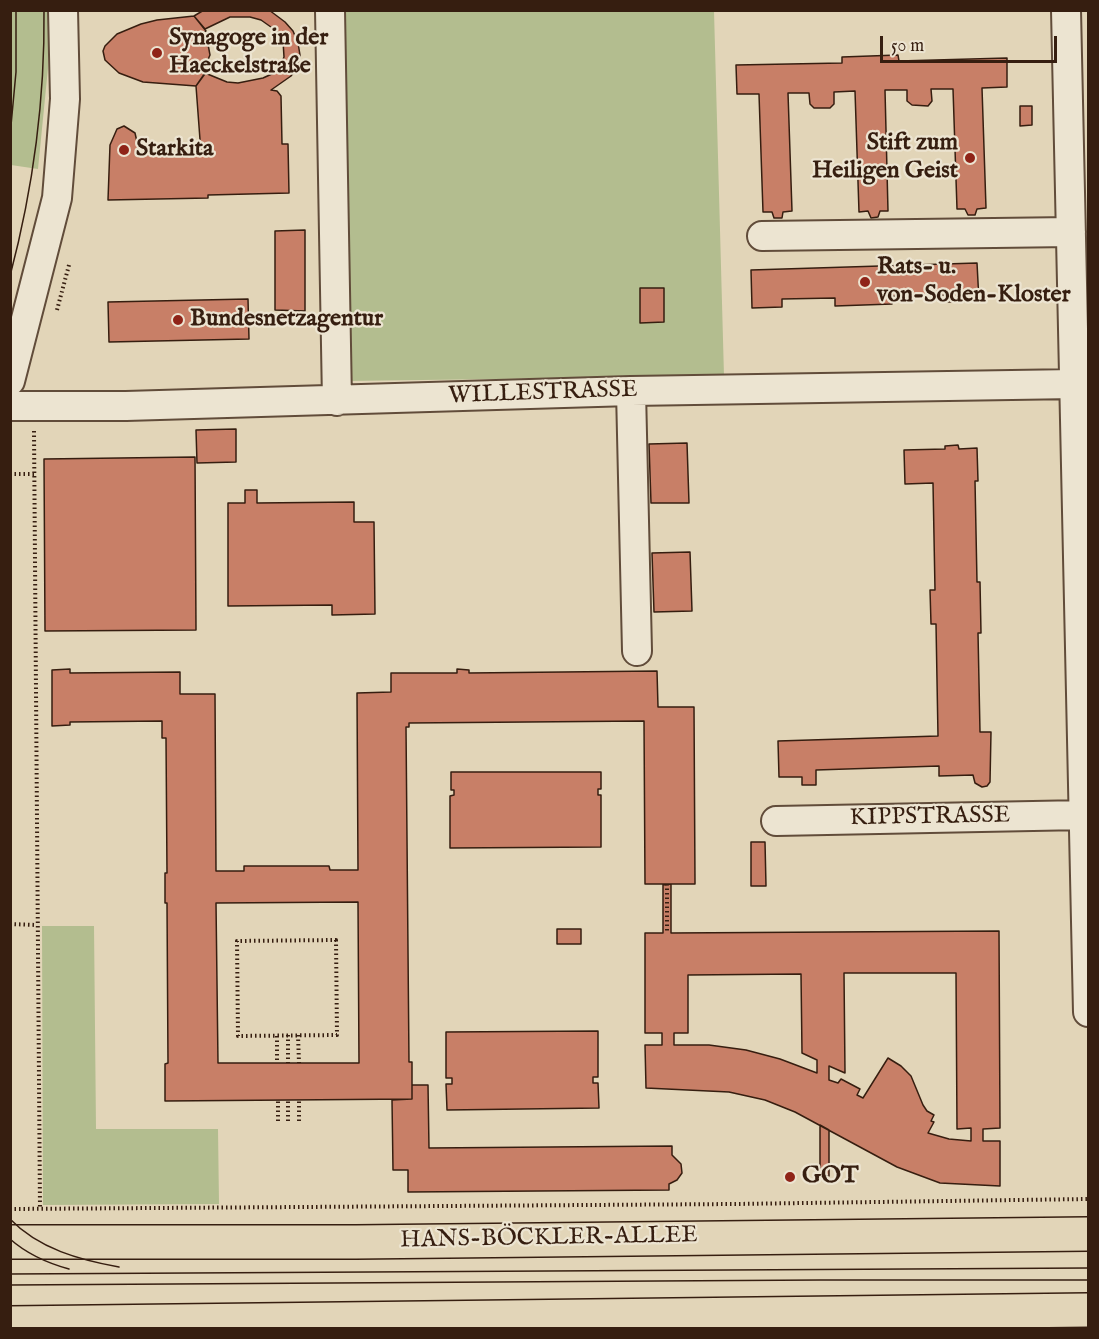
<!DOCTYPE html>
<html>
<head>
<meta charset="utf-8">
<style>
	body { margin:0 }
	#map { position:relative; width:1099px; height:1339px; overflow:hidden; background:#e2d5b8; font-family:"IM FELL English",serif }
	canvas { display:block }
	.frame { position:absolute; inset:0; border:12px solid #361e10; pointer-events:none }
	.scale { position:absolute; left:880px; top:36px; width:177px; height:27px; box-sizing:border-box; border:3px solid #361e10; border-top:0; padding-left:8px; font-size:18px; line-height:21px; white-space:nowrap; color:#361e10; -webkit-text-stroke:4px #ece4d1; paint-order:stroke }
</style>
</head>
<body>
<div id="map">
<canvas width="1099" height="1339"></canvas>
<div class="frame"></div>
<div class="scale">50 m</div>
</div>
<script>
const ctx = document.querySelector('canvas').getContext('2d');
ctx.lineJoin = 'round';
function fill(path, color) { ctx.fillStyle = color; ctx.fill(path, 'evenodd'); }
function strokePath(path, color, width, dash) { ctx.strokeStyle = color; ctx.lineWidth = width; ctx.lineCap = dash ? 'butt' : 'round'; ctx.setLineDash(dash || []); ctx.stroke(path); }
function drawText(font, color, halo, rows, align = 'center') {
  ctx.font = font + ' "IM FELL English",serif'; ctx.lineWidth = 4.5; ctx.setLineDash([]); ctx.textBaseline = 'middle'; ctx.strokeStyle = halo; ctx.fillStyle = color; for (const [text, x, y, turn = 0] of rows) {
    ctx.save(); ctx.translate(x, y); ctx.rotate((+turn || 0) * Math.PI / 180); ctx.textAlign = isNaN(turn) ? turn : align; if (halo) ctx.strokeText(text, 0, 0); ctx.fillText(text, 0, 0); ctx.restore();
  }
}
fill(new Path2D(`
	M11,10L48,11V68L38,169L11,165Z
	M346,11H714L724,376L347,381Z
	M42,926H94L96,1129H218L219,1204L43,1205Z`), '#b3bd8f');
const building = new Path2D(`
	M269,10L285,22L293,31L298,43L300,55L298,66L291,76L271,90L277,91L281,96L282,144H288L289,193L208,195V198L108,200L110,145L117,129L124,126L135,133L140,155L201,153L196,86L205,73L227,82L238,83L263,78L274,73L280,66L284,57L283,41L278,32L261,20L250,17H230L205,29L194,16L204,10Z
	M194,16L206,31L203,33L207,39L210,55L204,69L207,71L196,86L143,82L119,73L105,60L103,51L105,46L117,34L141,24L157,20Z
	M898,55L899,61L1007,58V87L982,88L986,208L977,209L975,215H968L965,209H957L953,89H931L932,101L928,106L912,105L907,101V90H885L888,211H880L878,217L871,218L868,211L859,212L855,91L834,92V104L830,108H814L810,104L809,93H788L792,211L783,212L782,218H774L772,212H763L759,94H737L736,65L842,63V57Z
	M1020,106H1032V125L1020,126Z
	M305,230V311L275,310V231Z
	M977,263L979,301L948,302V295L892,296V304L835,306V298L782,299V307L752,308L751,270Z
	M640,288H664V322L640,323Z
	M248,299L249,339L109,342L108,302Z
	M236,429V462L197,463L196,430Z
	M687,443L689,503H651L649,444Z
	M958,445L959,449L977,448L978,481H975L977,582H980L981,633H978L980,732H991L990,782L987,786L982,787L975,783L973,775L939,776V766L816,770V785H802V777H779L778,741L938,736L936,624H931L930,590H935L933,483L905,484L904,450L945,449V446Z
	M195,457L196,630L45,631L44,459Z
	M245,490H257V503L354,502V522H374L375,614L332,615V605L228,606V503H245Z
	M690,552L692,611L654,612L652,553Z
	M70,669V673L180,672V694H215L216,871H244V866H329L330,870H358L357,693L391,692V673H457V669L469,670V673L657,671L658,707H694L695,884H645L644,721L409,723V727H406L409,1062H412V1099L165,1101V1064L168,1063L167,903H165V873H167L166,738H162V721L70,722V725L52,726V670ZM358,902L359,1063H218L216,903Z
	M451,772H601V789H598V795H601V847L450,848V796L454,795V790H451Z
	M751,842H765L766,886H751Z
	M671,884V933L999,931L1000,1128L983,1129V1141H1000V1186L940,1183L897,1167L795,1112L765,1100L729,1092L646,1088L645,1045H662V1033H645V933H663V885ZM844,973H956L957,1129L971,1128V1141L949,1139L928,1133L934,1122L931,1121L934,1115L927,1111L923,1105L911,1076L901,1066L888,1058L863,1098L857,1095L860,1089L841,1079L838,1083L829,1080V1066L845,1073ZM801,974L802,1053L817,1060V1073L780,1059L746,1050L709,1045H674V1033H688V975Z
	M557,929H581V944H557Z
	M598,1031V1077H593V1083H598L599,1108L447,1110L446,1084H452V1078H446V1032Z
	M412,1085H428L429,1148L672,1146V1155L681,1164L682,1173L677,1180L669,1184V1190L408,1192V1170H393L392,1100L412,1099Z
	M820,1125L829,1130V1176L820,1175Z`);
fill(building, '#c87f67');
strokePath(building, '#361e10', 1.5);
const minor = new Path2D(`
	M330,10L337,401
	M1066,10L1088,1012
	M762,236L1071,232
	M10,381L57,198L65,99L63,10
	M631,391L637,651
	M10,406H126L631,391L1075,384
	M776,821L1084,815`);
const major = new Path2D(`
	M10,1242H356L1088,1234
	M10,1323L1088,1310`);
strokePath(minor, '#614c3a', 32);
strokePath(major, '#361e10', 36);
strokePath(new Path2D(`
	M57,310L69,265
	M34,431L40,1209
	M10,474H34
	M667,884V933
	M10,924L37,925
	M336,940L337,1035L238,1036L237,941Z
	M288,1035V1063
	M298,1035L299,1063
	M277,1036V1063
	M278,1121V1100
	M288,1121V1100
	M299,1121V1100
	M10,1209L735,1204L1088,1199`), '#361e10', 4, [1.5, 3]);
strokePath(minor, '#ece4d1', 28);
strokePath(major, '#e2d5b8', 33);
strokePath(new Path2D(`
	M10,136L16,72V10
	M10,276C33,189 45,100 44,10
	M10,1219C39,1249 80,1260 119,1267
	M10,1239C27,1254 47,1263 69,1269
	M10,1274L1088,1268
	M10,1285L820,1280H1088`), '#361e10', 1.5);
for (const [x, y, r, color] of [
	[157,53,6,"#8f2418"],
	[124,150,6,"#8f2418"],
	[970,158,6,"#8f2418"],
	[865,282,6,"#8f2418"],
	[178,320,6,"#8f2418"],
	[790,1177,6,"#8f2418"]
]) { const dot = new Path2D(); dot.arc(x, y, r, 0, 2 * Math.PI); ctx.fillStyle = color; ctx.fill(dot); strokePath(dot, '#ece4d1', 2); }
drawText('bold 24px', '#361e10', '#ece4d1', [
	["Synagoge in der",169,39],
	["Haeckelstraße",169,67],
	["Stift zum",958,144,"right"],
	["Heiligen Geist",958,172,"right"],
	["Starkita",136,150],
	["Rats- u.",877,268],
	["von-Soden-Kloster",877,296],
	["Bundesnetzagentur",190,320],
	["GOT",802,1177]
], 'left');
drawText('24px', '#361e10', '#ece4d1', [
	["WILLESTRASSE",543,394,-2],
	["KIPPSTRASSE",930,818,-1],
	["HANS-BÖCKLER-ALLEE",549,1239,-1]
]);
</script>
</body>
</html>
